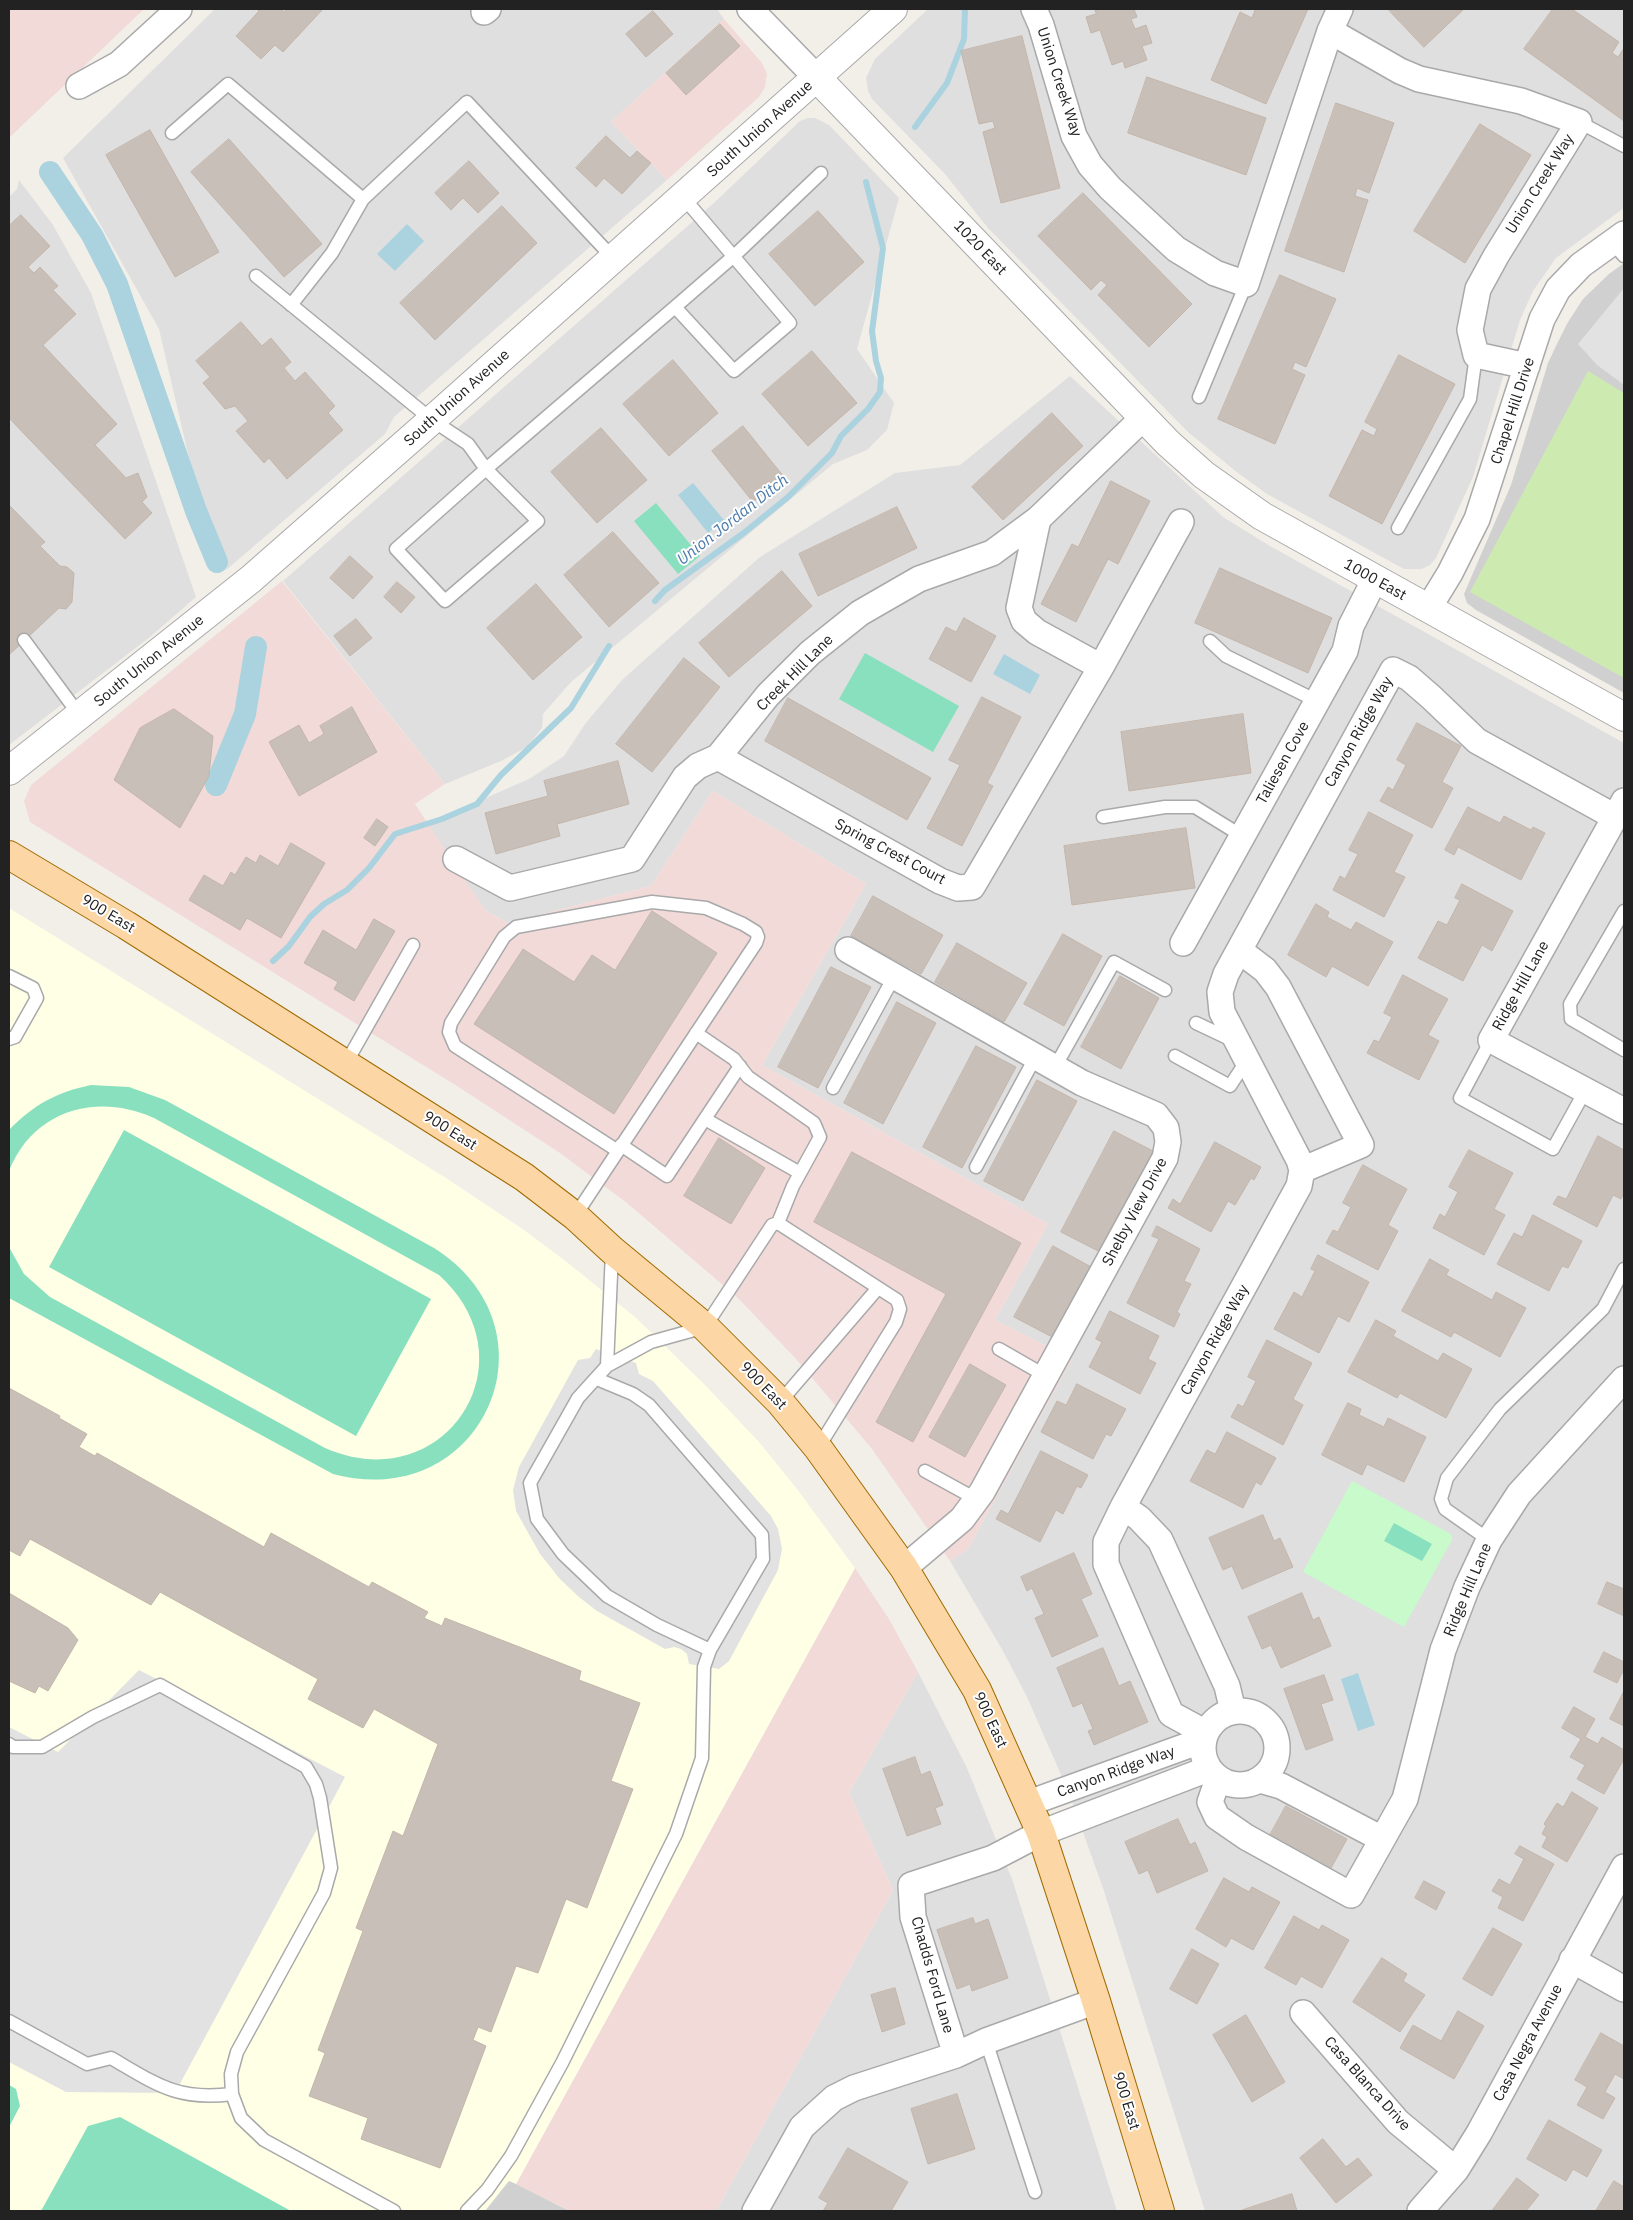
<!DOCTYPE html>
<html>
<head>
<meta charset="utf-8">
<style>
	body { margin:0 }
	#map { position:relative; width:1633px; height:2220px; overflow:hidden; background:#f2efe9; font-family:"IBM Plex Sans",sans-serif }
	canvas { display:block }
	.frame { position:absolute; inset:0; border:10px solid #222; pointer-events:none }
</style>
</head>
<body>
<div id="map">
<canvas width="1633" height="2220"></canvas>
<div class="frame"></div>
</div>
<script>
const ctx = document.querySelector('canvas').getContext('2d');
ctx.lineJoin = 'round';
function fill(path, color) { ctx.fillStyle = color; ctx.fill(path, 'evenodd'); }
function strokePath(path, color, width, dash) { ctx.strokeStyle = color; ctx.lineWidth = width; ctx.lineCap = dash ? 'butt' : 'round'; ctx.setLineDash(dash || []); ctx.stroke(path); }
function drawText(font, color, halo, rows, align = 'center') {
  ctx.font = font + ' "IBM Plex Sans",sans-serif'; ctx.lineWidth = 4; ctx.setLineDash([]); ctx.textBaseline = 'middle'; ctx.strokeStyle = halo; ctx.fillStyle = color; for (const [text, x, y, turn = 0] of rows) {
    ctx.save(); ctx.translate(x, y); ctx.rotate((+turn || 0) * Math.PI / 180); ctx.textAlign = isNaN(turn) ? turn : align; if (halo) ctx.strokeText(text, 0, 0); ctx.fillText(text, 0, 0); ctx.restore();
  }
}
fill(new Path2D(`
	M215,9H717L724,19L611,122L667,180L394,417L385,434L226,570L216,553L189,458L159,329L63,158Z
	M928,9H1624V208L1556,258L1533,291L1520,320L1473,477L1436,558L1430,565L1422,569H1404L1267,494L1238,473L1188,432L988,228L945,174L872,99L868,91L866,78L875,59Z
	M808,118H815L829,125L899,198L857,349L894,403L887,430L867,450L833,464L571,682L543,714L542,728L527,747L501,761L445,784L283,581L715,202L800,121Z
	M19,180L53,225L91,293L196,597L150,637L9,745V197L17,189Z
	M1070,376L1223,517L1270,546L1624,743V2211H1205L1104,1891L1069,1793L1027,1697L1003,1651L950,1561L968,1549L1072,1359L995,1320L1048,1224L762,1065L866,884L713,791L651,886L508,923L485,910L426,824L529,779L564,756L585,724L622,680L760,557L895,473L960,465Z
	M918,1672L967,1768L1012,1879L1117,2211H716L893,1890L849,1793Z`), '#e0dfdf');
fill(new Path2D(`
	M9,9H144L9,138Z
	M724,19L762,63L767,74L765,87L759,97L667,180L611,122Z
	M282,581L445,784L415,804L485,910L508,923L651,886L713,791L866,884L762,1065L1048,1224L995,1320L1072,1359L968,1549L950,1561L872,1449L797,1360L738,1298L627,1203L560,1153L457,1086L30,822L24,801L31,785Z
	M855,1568L889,1619L918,1672L849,1793L893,1890L716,2211H569L516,2184Z`), '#f2dad9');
fill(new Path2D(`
	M9,908L446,1178L524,1230L568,1263L635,1317L705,1385L759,1442L797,1489L855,1568L516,2184L509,2181L485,2211H9Z`), '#ffffe5');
fill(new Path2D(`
	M1624,263V693L1476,610L1467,603L1464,594L1511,485L1548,363L1555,348L1568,322L1583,299L1609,274Z
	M509,2181L516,2184L569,2211H485Z`), '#d0d0d0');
fill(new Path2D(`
	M1588,371L1624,393V678L1470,592Z`), '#cdebb0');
fill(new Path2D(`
	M1352,1481L1451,1534L1452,1540L1404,1627L1303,1572Z`), '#c8facc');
fill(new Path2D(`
	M656,503L700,556L678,574L634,521Z
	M865,653L959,706L933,752L839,699Z
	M91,1085L129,1087L165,1100L434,1248C564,1330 483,1514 333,1474L9,1298V1247L24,1274L50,1297L325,1448C444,1500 535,1362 439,1275L154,1118C97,1092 33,1110 9,1171V1130C33,1105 57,1092 91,1085Z
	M124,1130L431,1299L356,1436L49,1267Z
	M1394,1523L1432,1544L1422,1561L1384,1541Z
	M9,2085L16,2089L20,2106L9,2127Z
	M120,2117L291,2211H41L88,2126Z`), '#88e0be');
fill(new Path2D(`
	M1624,288V385L1597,365L1578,344Z
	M596,1349L636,1363L639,1374L653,1381L771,1516L778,1529L782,1549L778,1570L729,1661L719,1669L689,1664L687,1654L681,1649L674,1647L665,1649L597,1611L579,1597L560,1579L540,1554L516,1511L513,1490L519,1467L578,1360L590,1358Z
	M139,1670L345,1777L175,2093L66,2092L9,2062V1727L58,1752Z`), '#e2e2e2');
fill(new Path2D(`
	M407,224L424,241L395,271L377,254Z
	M693,483L724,520L708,533L678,495Z
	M1004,654L1040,675L1030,694L993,674Z
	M1358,1673L1375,1725L1358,1731L1341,1679Z`), '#aad3df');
strokePath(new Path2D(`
	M915,127L947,83L964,39L965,9
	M655,601L665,590L745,532L788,497L832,453L841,436L868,409L880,392L881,378L876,361L872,331L883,248L866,182
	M273,961L289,946L310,917L324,904L347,890L369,868L395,834L442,819L477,804L501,775L571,708L609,646`), '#aad3df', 6);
strokePath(new Path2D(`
	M50,172L92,235L117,284L196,511L217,562
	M216,785L245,714L256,647`), '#aad3df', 22);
const building = new Path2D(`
	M257,9H281L284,12L287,9H323L283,52L275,45L261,59L236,36L259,11Z
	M1095,9H1134L1137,17L1131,19L1135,29L1146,25L1152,43L1142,46L1147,60L1125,68L1123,61L1112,65L1100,30L1091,33L1086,17L1096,14Z
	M1251,9H1308L1266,104L1211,80L1240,12L1252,18L1255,10Z
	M1388,9H1464L1424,47Z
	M1553,9H1572L1619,42L1612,53L1618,57L1624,48V121L1524,49Z
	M653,11L673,34L646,57L626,34Z
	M720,24L740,46L686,95L666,73Z
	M1022,36L1060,188L1001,203L983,132L995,128L993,121L979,124L961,51Z
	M1147,77L1266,118L1246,175L1128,133Z
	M1336,103L1394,123L1369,193L1357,188L1355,196L1368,200L1344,272L1285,251Z
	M1480,124L1531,155L1465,263L1414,231Z
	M150,130L219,252L175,277L106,155Z
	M606,136L630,158L637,151L651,163L622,194L604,178L596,187L576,168Z
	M229,139L322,244L284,277L191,172Z
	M469,161L499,193L478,213L463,198L451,210L435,193Z
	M1083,193L1192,304L1149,347L1098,295L1107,285L1101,280L1091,290L1038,236Z
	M502,206L537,243L435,340L400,303Z
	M818,211L864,262L815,306L769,254Z
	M21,215L50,246L28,267L34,273L40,267L58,286L53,290L76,314L43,345L117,424L95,445L126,478L138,473L147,497L142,502L152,513L125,539L9,418V226Z
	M1280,275L1336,299L1306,367L1295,362L1292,369L1305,375L1275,444L1218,419Z
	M241,322L262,346L271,338L291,362L284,368L295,381L305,372L335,406L328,413L343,430L287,479L269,458L264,463L236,431L248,421L235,406L225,409L203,383L210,377L196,361Z
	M812,351L857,403L808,446L762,394Z
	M1399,355L1455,384L1382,524L1329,496L1362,430L1374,436L1377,429L1365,422Z
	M673,360L718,413L669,456L623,404Z
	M1052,413L1083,446L1003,520L972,487Z
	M743,426L784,477L753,502L712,451Z
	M601,428L647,480L597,523L551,472Z
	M1111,481L1150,501L1118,564L1108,559L1076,622L1041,604L1072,544L1078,547Z
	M9,505L45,542L40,546L60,566L67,567L74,573L72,602L66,609L59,608L9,655Z
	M897,507L917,548L818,596L799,554Z
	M613,532L659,583L609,627L564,575Z
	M350,556L373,577L353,599L330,578Z
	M1220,568L1332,618L1308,673L1195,623Z
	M782,571L812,606L729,677L699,643Z
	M397,582L415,597L401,613L384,597Z
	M536,584L582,637L533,680L487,628Z
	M964,618L996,636L971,682L929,659L946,627L956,632Z
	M356,619L372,638L350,656L334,636Z
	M684,658L720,687L652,772L616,744Z
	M982,697L1021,717L987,783L993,786L962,846L927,828L960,765L949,760Z
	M788,698L931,778L907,820L765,741Z
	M352,707L377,752L299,796L269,742L299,725L309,743L324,734L320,726Z
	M174,709L213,736L209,776L180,828L114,780L140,728Z
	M1243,714L1251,773L1129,791L1121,732Z
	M1417,723L1461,746L1442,782L1453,788L1432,828L1380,801L1388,787L1393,790L1406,765L1397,760Z
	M618,761L629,804L557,824L560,836L496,854L485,813L548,796L544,781Z
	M1468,807L1500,823L1504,816L1531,830L1533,827L1545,833L1521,880L1458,847L1454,855L1445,850Z
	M1369,812L1413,835L1394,872L1405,877L1384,917L1333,890L1340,876L1345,879L1358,854L1349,850Z
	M377,819L388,827L375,846L364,838Z
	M1186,828L1195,888L1072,905L1064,846Z
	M291,843L325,863L281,938L247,918L240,930L189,900L204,875L223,886L231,872L235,875L246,857L256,863L260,855L278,866Z
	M1462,884L1513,911L1492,951L1482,945L1463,981L1418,958L1438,921L1447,925L1460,900L1455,898Z
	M873,896L943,935L921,974L851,936Z
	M1316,904L1329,912L1327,917L1351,930L1356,922L1393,942L1368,986L1332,966L1326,977L1288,955Z
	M652,911L717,953L614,1114L474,1024L523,949L574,982L592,955L615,970Z
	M374,919L395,931L354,1001L334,989L338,982L304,963L323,930L356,950Z
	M1063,934L1102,956L1064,1026L1024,1004Z
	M957,943L1027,983L1004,1022L935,982Z
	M831,967L871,987L818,1088L778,1067Z
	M1403,975L1448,999L1428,1035L1439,1041L1419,1080L1367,1053L1374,1040L1379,1042L1392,1017L1384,1013Z
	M1120,976L1159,998L1121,1069L1081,1047Z
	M897,1002L936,1023L883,1124L844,1103Z
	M976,1046L1016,1067L962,1168L923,1147Z
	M1037,1080L1077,1101L1023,1201L984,1181Z
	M1114,1131L1153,1151L1100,1252L1061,1232Z
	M1598,1136L1624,1150V1192L1621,1199L1613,1195L1597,1227L1553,1204L1558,1196L1566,1199Z
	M719,1138L765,1168L731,1224L684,1196Z
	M1215,1142L1261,1167L1254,1180L1251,1178L1235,1205L1228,1201L1211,1232L1168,1208L1173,1199L1180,1204Z
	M1469,1150L1513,1173L1494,1209L1505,1215L1484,1255L1433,1228L1440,1214L1445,1217L1458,1192L1449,1187Z
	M852,1152L1021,1243L913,1442L876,1422L946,1294L814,1222Z
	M1363,1165L1407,1189L1388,1225L1398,1231L1378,1270L1326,1243L1333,1230L1338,1232L1351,1207L1343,1203Z
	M1533,1215L1582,1241L1568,1268L1562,1266L1549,1291L1497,1264L1514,1233L1522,1237Z
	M1157,1226L1200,1249L1184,1281L1191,1284L1177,1312L1180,1314L1174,1327L1127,1303L1159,1239L1152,1236Z
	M1053,1246L1093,1268L1054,1338L1014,1317Z
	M1318,1255L1369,1282L1349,1322L1338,1316L1319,1353L1274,1329L1294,1292L1302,1297L1315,1271L1311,1269Z
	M1430,1259L1449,1270L1446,1275L1492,1300L1496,1292L1526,1308L1500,1357L1454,1332L1451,1337L1402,1311Z
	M1110,1311L1159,1336L1148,1359L1156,1363L1140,1394L1089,1367L1102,1342L1096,1339Z
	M1376,1320L1396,1331L1393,1336L1438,1361L1443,1353L1472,1369L1446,1418L1400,1393L1397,1398L1348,1372Z
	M1267,1340L1312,1363L1293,1399L1303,1405L1283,1445L1231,1417L1238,1404L1243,1407L1256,1381L1248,1377Z
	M970,1364L1006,1385L965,1457L929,1437Z
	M1077,1384L1126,1409L1111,1436L1106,1434L1093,1459L1041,1432L1057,1401L1066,1405Z
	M9,1388L60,1416L59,1418L87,1434L79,1447L95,1456L97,1453L264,1547L271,1533L369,1587L372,1582L428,1612L424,1618L442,1626L445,1618L581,1671L579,1680L640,1703L611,1781L633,1789L587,1908L566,1899L538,1973L516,1966L491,2032L478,2027L473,2040L486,2046L440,2168L361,2139L368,2118L309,2096L325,2053L318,2050L363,1931L356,1928L393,1831L403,1836L438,1744L374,1709L363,1728L308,1699L318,1679L160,1592L151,1605L30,1539L20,1556L9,1550Z
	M1348,1403L1361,1409L1359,1415L1384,1427L1388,1418L1426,1437L1404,1482L1367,1464L1362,1475L1322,1455Z
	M1227,1432L1276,1458L1261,1485L1256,1482L1243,1508L1190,1481L1207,1450L1215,1454Z
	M1041,1451L1088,1475L1081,1488L1077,1486L1063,1514L1056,1510L1040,1542L996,1519L1001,1510L1008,1514Z
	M1263,1515L1274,1541L1280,1538L1293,1567L1242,1589L1232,1566L1223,1570L1209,1538Z
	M1074,1553L1092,1594L1081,1599L1098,1636L1052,1657L1035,1618L1044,1614L1032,1588L1027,1591L1021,1577Z
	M1607,1582L1624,1589V1616L1598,1604Z
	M9,1593L68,1628L78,1640L48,1691L39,1686L35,1693L9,1681Z
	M1302,1593L1313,1620L1319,1617L1331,1646L1281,1668L1271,1645L1262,1649L1248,1617Z
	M1103,1648L1119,1686L1130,1681L1148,1722L1094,1745L1088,1731L1093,1729L1082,1703L1073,1707L1057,1668Z
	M1604,1652L1624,1662V1669L1617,1683L1594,1672Z
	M1324,1675L1333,1700L1321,1704L1333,1740L1306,1750L1284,1689Z
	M1624,1691V1726L1610,1719Z
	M1574,1707L1595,1719L1585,1737L1598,1744L1602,1737L1624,1750V1759L1604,1794L1577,1779L1585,1765L1570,1757L1581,1739L1562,1728Z
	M915,1757L921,1775L930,1771L943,1805L935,1808L941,1824L907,1836L883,1769Z
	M1572,1792L1598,1808L1567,1862L1542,1847L1547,1837L1542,1834L1546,1826L1544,1824L1557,1803L1563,1807Z
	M1286,1806L1347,1839L1330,1870L1269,1837Z
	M1178,1819L1190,1845L1195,1842L1208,1871L1157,1893L1148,1870L1139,1874L1125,1842Z
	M1520,1846L1554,1864L1523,1921L1498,1908L1503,1897L1492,1891L1499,1879L1510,1885L1524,1859L1515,1854Z
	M1224,1878L1249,1892L1252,1887L1280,1902L1253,1950L1231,1938L1226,1947L1196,1929Z
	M1424,1881L1445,1892L1436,1910L1415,1898Z
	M1294,1916L1319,1930L1322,1925L1349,1940L1322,1988L1301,1976L1296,1985L1265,1968Z
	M973,1918L975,1924L988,1919L1008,1978L972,1991L970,1984L957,1989L937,1930Z
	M1493,1928L1522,1944L1492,1996L1463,1979Z
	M1192,1949L1219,1964L1197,2004L1170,1989Z
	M1382,1958L1407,1974L1403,1981L1425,1995L1400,2032L1353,2002Z
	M895,1988L905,2024L882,2032L871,1995Z
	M1458,2011L1484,2026L1454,2079L1400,2048L1413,2025L1441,2041Z
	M1246,2015L1285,2082L1252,2102L1213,2035Z
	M1601,2033L1624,2046V2079L1615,2074L1605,2092L1615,2098L1603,2119L1577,2105L1587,2087L1575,2080Z
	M957,2094L975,2149L928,2164L911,2109Z
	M1549,2120L1602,2150L1587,2177L1573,2169L1566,2181L1527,2159Z
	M1323,2139L1346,2167L1358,2158L1372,2175L1336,2203L1300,2158Z
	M848,2148L908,2182L891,2211H823L828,2203L819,2198Z
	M1517,2178L1539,2195L1526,2211H1492Z
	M1614,2181L1624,2187V2211H1596Z
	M1292,2194L1297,2211H1244L1243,2210Z`);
fill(building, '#c7bfb8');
strokePath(building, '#c4b6ab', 1);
const service = new Path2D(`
	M1579,122L1624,146
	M172,133L228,84L363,199
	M1612,242L1624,256
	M256,276L432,420L468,444L486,469L675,307L734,371L790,323L683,197
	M291,305L332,253L363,199L467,102L614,259
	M675,307L735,255L821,173
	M1199,397L1246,284
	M486,469L538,521L445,601L396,549Z
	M1398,528L1470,399L1476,355
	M24,640L80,716
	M1210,641L1226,656L1317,701
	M1103,817L1165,807H1195L1242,836
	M1624,911L1570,1004L1571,1019L1624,1050
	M9,976L33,988L37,998L15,1037L9,1039
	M1196,1023L1234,1041
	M696,1033L734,1059L748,1077L814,1123L820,1137L793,1186L778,1223
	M1491,1040L1460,1098L1553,1149L1585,1091
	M1175,1056L1230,1086L1247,1060
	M345,1065L413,945
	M1055,1067L1114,962L1165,990
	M833,1088L895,975
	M705,1119L800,1173
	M621,1145L667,1176L740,1066
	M976,1167L1036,1056
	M575,1216L618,1151L455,1046L449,1032L451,1023L504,937L516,927L652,902L706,908L743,924L756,932L758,937L756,943L618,1151
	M612,1252L607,1366L651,1342L705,1327L772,1225L778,1223L897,1300L900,1309L896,1322L818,1448
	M999,1349L1046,1376
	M597,1379L633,1394L649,1405L762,1535L763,1559L710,1650L657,1625L607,1596L563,1554L537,1519L530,1483L578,1398L607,1366
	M780,1402L878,1288
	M925,1471L976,1499
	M1489,1540L1445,1509L1441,1499L1447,1478L1500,1409L1603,1309L1624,1269
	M9,1744L13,1747H42L93,1717L160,1685L306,1767L316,1784L320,1798L331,1868L324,1893L237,2052L231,2074L232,2094L241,2118L264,2140L394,2211
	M9,2021L87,2064L111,2058C156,2084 177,2101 232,2094
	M986,2041L1035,2192
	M467,2211L487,2190L511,2156L562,2063L676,1834L702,1758L704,1667L710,1650`);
const minor = new Path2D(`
	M750,9L817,78
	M1034,9L1041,25L1074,136L1090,165L1110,188L1176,249L1215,273L1246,284L1330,31L1340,9
	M484,12L488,9
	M1330,31L1400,71L1419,79L1521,101L1579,122L1496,256L1478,289L1470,330L1476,355L1527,366
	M79,86L119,64L179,9
	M1038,519L1019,608L1024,621L1037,632L1101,667
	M1428,609L1450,573L1477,519L1542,319L1558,289L1581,265L1624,234
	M718,757L940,881L958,888L972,887L1101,667L1181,522
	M1624,801L1491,1040L1624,1111
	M456,859L510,888L632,859L685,777L698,766L718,757L768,695L810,653L860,613L919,579L992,553L1038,519L1143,418
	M1183,943L1345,651L1351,626L1375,579
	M848,950L1082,1083L1156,1115L1166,1128L1168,1142L1165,1158L982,1492L962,1519L904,1568
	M1240,951L1265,970L1278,987L1361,1145L1302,1170
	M1123,1507L1106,1542V1564L1171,1714L1206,1733
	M1203 1748a37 37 0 1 1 74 0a37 37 0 1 1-74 0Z
	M1233,1711L1227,1686L1160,1540L1139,1518L1123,1507L1299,1186L1302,1170L1299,1160L1222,1012L1220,992L1226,974L1393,670L1409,678L1431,697L1477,741L1615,817
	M1218,1779L1210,1802L1217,1817L1246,1837L1351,1895L1405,1799L1443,1650L1467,1587L1489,1540L1519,1494L1624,1379
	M1260,1780L1281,1786L1382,1839
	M1029,1803L1203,1740
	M1572,1960L1624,1989
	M1303,2013L1398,2122L1456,2170
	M956,2055L913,1917L911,1885L993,1858L1041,1833L1208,1769
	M755,2211L802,2127L834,2098L854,2088L956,2055L986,2041L1096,2001
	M1420,2211L1456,2170L1479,2133L1624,1867`);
const tertiary = new Path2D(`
	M817,78L1168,443L1204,475L1262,516L1624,717
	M9,771L251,579L432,420L893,9`);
const primary = new Path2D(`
	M9,855L126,925L524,1177L575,1216L612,1250L705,1327L780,1402L818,1448L904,1568L977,1690L1041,1833L1096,2001L1160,2211`);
strokePath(service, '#a9a9a9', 15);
strokePath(minor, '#a9a9a9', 28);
strokePath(tertiary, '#a9a9a9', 30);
strokePath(primary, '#a06b00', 30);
strokePath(service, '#fff', 12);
strokePath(minor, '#fff', 25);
strokePath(tertiary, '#fff', 28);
strokePath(primary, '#fcd6a4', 28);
drawText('15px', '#222', '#fff', [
	["Union Creek Way",1059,82,72],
	["South Union Avenue",760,129,-42],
	["Union Creek Way",1540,184,-58],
	["1020 East",980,248,46],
	["South Union Avenue",457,398,-42],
	["Chapel Hill Drive",1513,411,-72],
	["1000 East",1375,580,29],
	["South Union Avenue",149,661,-39],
	["Creek Hill Lane",795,673,-45],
	["Canyon Ridge Way",1359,732,-61],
	["Taliesen Cove",1283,763,-61],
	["Spring Crest Court",890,852,28],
	["900 East",108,914,31],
	["Ridge Hill Lane",1521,986,-61],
	["900 East",450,1131,32],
	["Shelby View Drive",1135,1212,-62],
	["Canyon Ridge Way",1215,1340,-61],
	["900 East",763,1386,46],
	["Ridge Hill Lane",1468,1590,-67],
	["900 East",990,1720,65],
	["Canyon Ridge Way",1116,1772,-20],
	["Chadds Ford Lane",932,1975,74],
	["Casa Negra Avenue",1528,2043,-62],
	["Casa Blanca Drive",1367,2084,48],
	["900 East",1126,2101,73]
]);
drawText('italic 16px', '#4a7aab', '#fff', [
	["Union Jordan Ditch",733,520,-38]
]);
</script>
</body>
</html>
